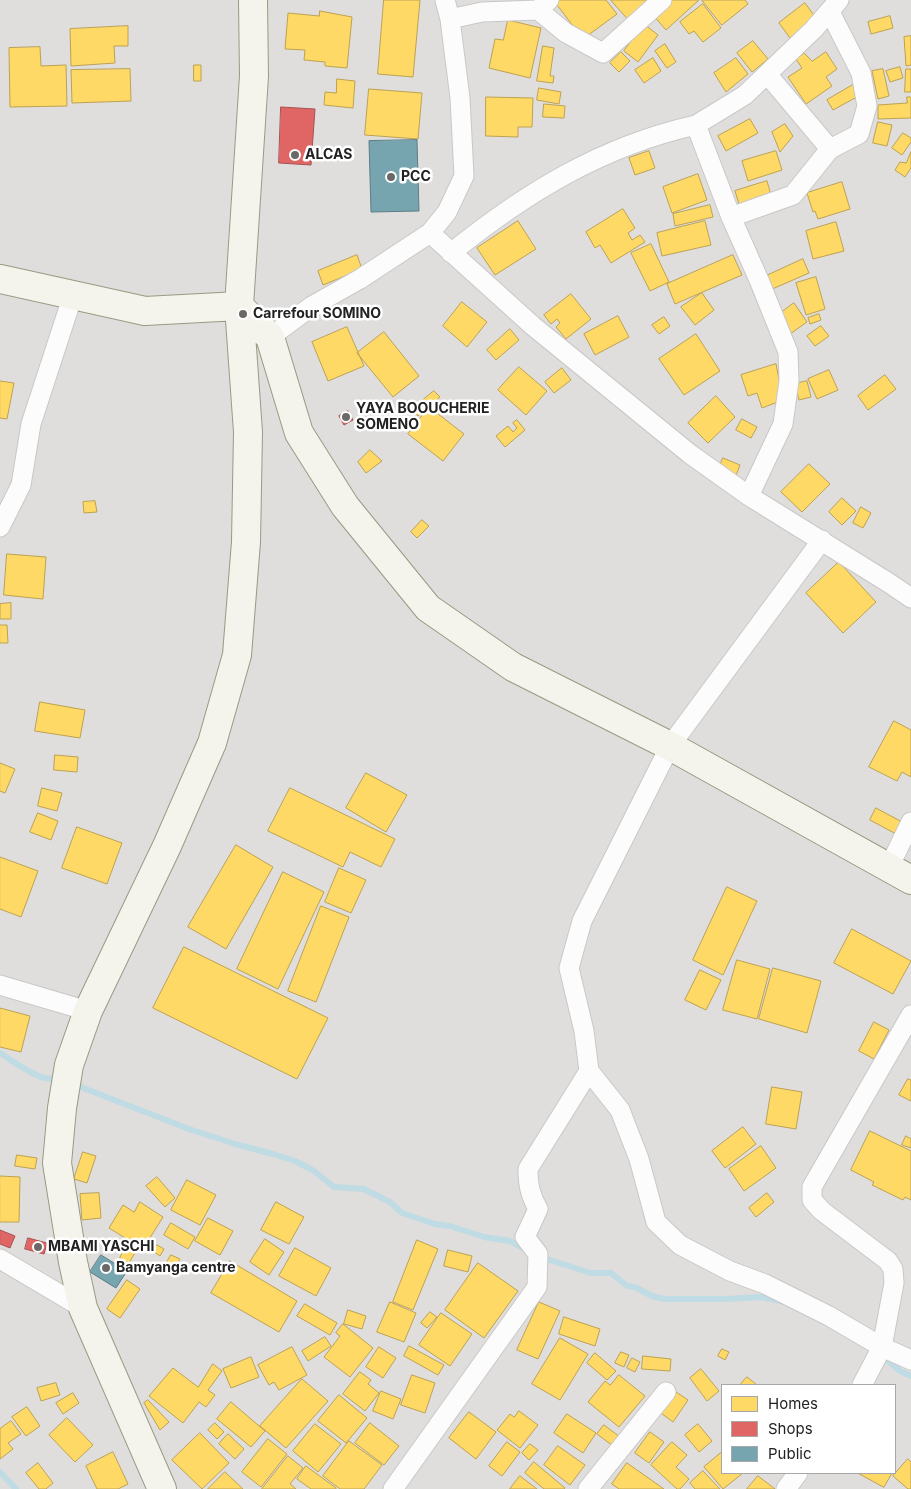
<!DOCTYPE html>
<html>
<head>
<meta charset="utf-8">
<style>
	body { margin:0 }
	#map { position:relative; width:911px; height:1489px; overflow:hidden; background:#f0eeeb; font-family:Inter,sans-serif }
	canvas { display:block }
	.legend { position:absolute; left:721px; top:1384px; width:175px; height:90px; box-sizing:border-box; background:#fff; border:1px solid #a7a7a7; margin:0; padding:6px 9px; list-style:none; font-size:15px; color:#222 }
	.legend li { display:flex; align-items:center; gap:10px; height:25px }
	.legend b { width:25px; border:1px solid #a7a7a7 }
</style>
</head>
<body>
<div id="map">
<canvas width="911" height="1489"></canvas>
<ul class="legend">
<li><b style="height:14px;background:#ffd966"></b>Homes</li>
<li><b style="height:14px;background:#e06666"></b>Shops</li>
<li><b style="height:14px;background:#76a5af"></b>Public</li>
</ul>
</div>
<script>
const ctx = document.querySelector('canvas').getContext('2d');
ctx.lineJoin = 'round';
function fill(path, color) { ctx.fillStyle = color; ctx.fill(path, 'evenodd'); }
function strokePath(path, color, width, dash) { ctx.strokeStyle = color; ctx.lineWidth = width; ctx.lineCap = dash ? 'butt' : 'round'; ctx.setLineDash(dash || []); ctx.stroke(path); }
function drawText(font, color, halo, rows, align = 'center') {
  ctx.font = font + ' Inter,sans-serif'; ctx.lineWidth = 5; ctx.setLineDash([]); ctx.textBaseline = 'middle'; ctx.strokeStyle = halo; ctx.fillStyle = color; for (const [text, x, y, turn = 0] of rows) {
    ctx.save(); ctx.translate(x, y); ctx.rotate((+turn || 0) * Math.PI / 180); ctx.textAlign = isNaN(turn) ? turn : align; if (halo) ctx.strokeText(text, 0, 0); ctx.fillText(text, 0, 0); ctx.restore();
  }
}
fill(new Path2D(`
	M0,0H911V1489H0ZM722,1385H895V1473H722Z`), '#dfdedc');
const homes = new Path2D(`
	M384,0H420L413,77L378,74Z
	M556,0H606L617,14L583,39L554,1Z
	M611,0H650L628,19Z
	M670,0H699L666,30L653,15Z
	M702,0H745L748,4L722,25Z
	M805,3L816,18L790,38L779,23Z
	M703,4L721,28L703,42L694,31L689,34L680,22Z
	M320,11L352,17L347,68L325,66V62L304,60L305,50L285,49L288,13L319,16Z
	M890,16L893,28L871,34L868,22Z
	M508,20L541,28L530,78L489,68L495,39L503,40Z
	M644,24L658,35L638,62L624,51Z
	M128,26V46H114L115,63L71,66L70,29Z
	M911,36V65L906,66L904,37Z
	M753,41L768,59L752,72L737,53Z
	M665,44L676,62L667,68L655,51Z
	M543,46L554,48L550,76H554L553,83L537,81Z
	M40,47L41,66L66,65L67,106L10,107L9,48Z
	M621,52L630,61L619,72L610,63Z
	M826,52L837,69L826,77L832,86L806,104L788,77L802,68L796,59L804,53L812,61Z
	M653,58L661,71L644,83L635,70Z
	M736,58L748,74L726,92L714,73Z
	M194,65H201V81H194Z
	M900,67L903,78L890,82L886,71Z
	M130,69L131,101L72,103L71,70Z
	M883,69L889,96L878,99L872,71Z
	M906,69H911V92H905Z
	M337,79L355,81L353,108L324,105L325,92L336,93Z
	M858,82L864,93L833,110L827,100Z
	M539,88L561,92L559,104L537,100Z
	M369,89L422,93L418,139L365,135Z
	M486,97L533,98L532,127H518V137L486,136Z
	M907,97H911V118L878,119V105L907,103Z
	M544,104L565,106L564,118L543,117Z
	M750,119L758,133L726,151L718,136Z
	M878,122L892,125L887,146L873,143Z
	M785,124L793,136L780,152L772,132Z
	M903,133L911,138V142L902,155L892,148Z
	M649,151L655,168L635,175L629,158Z
	M776,151L782,170L748,181L742,161Z
	M911,152V168L905,177L895,170L900,162L906,163Z
	M698,174L707,200L672,213L663,187Z
	M767,181L771,195L739,204L735,191Z
	M842,182L850,209L818,219L815,211L813,212L807,193Z
	M710,205L713,217L675,226L673,214Z
	M623,209L635,228L628,233L632,240L640,235L645,242L611,263L600,245L595,248L586,232Z
	M518,221L536,249L495,275L477,248Z
	M705,221L711,245L662,256L657,233Z
	M836,222L844,251L813,259L806,231Z
	M651,244L669,282L650,291L631,253Z
	M357,255L362,269L323,285L318,271Z
	M733,255L742,275L675,304L667,284Z
	M803,259L809,273L770,290L764,277Z
	M816,277L825,309L806,315L796,283Z
	M702,293L714,310L695,325L681,307Z
	M571,294L591,319L566,339L556,327L560,323L557,319L551,324L544,315Z
	M462,302L487,322L467,347L443,326Z
	M794,303L807,322L790,334L777,316Z
	M819,314L821,320L810,324L808,318Z
	M618,316L629,337L595,355L584,334Z
	M664,317L670,326L659,334L652,325Z
	M821,326L829,336L815,346L807,336Z
	M347,327L364,366L328,381L312,342Z
	M510,329L519,340L496,360L487,350Z
	M384,332L419,376L393,397L357,353Z
	M696,334L720,371L684,395L659,359Z
	M776,364L783,400L762,408L757,393L748,396L741,375Z
	M519,367L547,391L526,415L498,390Z
	M562,368L571,380L554,393L545,382Z
	M829,370L838,390L817,399L808,379Z
	M885,375L896,389L868,410L858,396Z
	M0,381L14,383L7,419L0,418Z
	M807,381L811,397L799,400L795,384Z
	M434,391L440,397L418,416L412,409Z
	M716,396L735,417L708,443L688,423Z
	M429,407L464,434L443,461L408,434Z
	M742,419L757,427L751,438L736,430Z
	M517,420L525,430L505,447L496,436L508,426L513,432L517,428L513,423Z
	M370,450L382,461L366,473L358,462Z
	M723,458L740,465L735,478L718,471Z
	M809,464L830,484L802,512L781,492Z
	M842,498L856,511L842,525L829,512Z
	M95,501L97,512L84,513L83,502Z
	M861,507L871,513L863,528L853,523Z
	M422,520L429,526L417,538L411,532Z
	M7,554L46,557L43,599L4,595Z
	M839,562L876,602L843,633L806,593Z
	M11,603V619H0V604Z
	M0,625H7L8,643H0Z
	M40,702L85,710L80,738L35,731Z
	M894,721L911,730V777L902,772L897,781L869,767Z
	M55,755L78,757L77,772L54,770Z
	M0,763L15,769L5,793L0,791Z
	M366,773L407,795L386,832L346,808Z
	M42,788L62,793L57,811L38,806Z
	M290,788L395,839L381,867L350,852L343,867L268,831Z
	M876,808L904,823L898,835L870,820Z
	M38,813L58,821L51,840L30,832Z
	M77,827L122,843L107,884L62,868Z
	M236,845L273,867L226,949L188,927Z
	M0,857L38,871L21,917L0,909Z
	M339,868L366,880L351,913L325,902Z
	M283,872L324,892L278,989L237,969Z
	M727,887L757,901L723,975L693,960Z
	M321,906L349,917L316,1002L288,991Z
	M852,929L911,961L893,994L834,963Z
	M184,947L328,1018L297,1079L153,1008Z
	M737,960L770,969L757,1019L723,1010Z
	M773,968L821,981L807,1033L759,1019Z
	M700,970L721,980L706,1010L685,1000Z
	M0,1008L30,1016L21,1052L0,1047Z
	M874,1022L889,1030L874,1059L859,1051Z
	M908,1079L911,1080V1101L899,1095Z
	M772,1087L802,1092L796,1129L766,1124Z
	M743,1127L756,1144L725,1168L712,1151Z
	M870,1131L911,1151V1200L905,1197L903,1200L872,1185L874,1182L851,1170Z
	M906,1136L911,1139V1148L902,1145Z
	M761,1146L776,1168L744,1191L729,1169Z
	M83,1152L96,1156L87,1183L74,1179Z
	M17,1155L37,1158L35,1169L15,1166Z
	M0,1176L20,1177L19,1222H0Z
	M157,1177L175,1198L165,1207L146,1186Z
	M187,1180L216,1195L200,1225L171,1210Z
	M99,1193L101,1218L82,1220L80,1194Z
	M767,1193L774,1202L756,1217L749,1208Z
	M140,1202L163,1217L143,1249L109,1228L123,1205L134,1212Z
	M276,1202L304,1217L289,1244L261,1230Z
	M208,1218L233,1231L220,1255L195,1241Z
	M171,1223L195,1237L188,1249L164,1235Z
	M265,1239L284,1252L269,1275L250,1262Z
	M417,1240L438,1249L413,1310L393,1302Z
	M157,1245L164,1249L160,1256L153,1251Z
	M125,1248L135,1253L129,1263L120,1258Z
	M295,1248L331,1268L316,1296L279,1276Z
	M448,1250L472,1256L468,1272L444,1266Z
	M171,1255L180,1259L171,1275L163,1270Z
	M230,1261L297,1301L279,1332L211,1293Z
	M478,1263L518,1291L484,1338L445,1310Z
	M127,1280L140,1289L120,1318L107,1309Z
	M390,1302L416,1313L404,1342L377,1332Z
	M539,1302L560,1311L538,1359L517,1350Z
	M305,1304L337,1323L330,1335L297,1316Z
	M348,1310L366,1316L362,1329L344,1324Z
	M430,1312L437,1317L427,1328L421,1323Z
	M441,1313L472,1334L450,1366L419,1345Z
	M564,1317L600,1329L595,1346L559,1334Z
	M343,1324L373,1348L350,1377L324,1357L340,1336L336,1333Z
	M325,1337L331,1346L308,1361L302,1351Z
	M560,1338L588,1354L560,1400L532,1384Z
	M409,1346L444,1365L438,1375L404,1356Z
	M292,1347L307,1375L279,1390L274,1382L269,1385L258,1365Z
	M379,1347L396,1358L383,1378L366,1367Z
	M722,1349L729,1352L725,1360L718,1356Z
	M621,1352L629,1355L624,1367L615,1363Z
	M595,1353L616,1371L607,1380L587,1363Z
	M643,1356L671,1359L670,1371L642,1369Z
	M251,1357L259,1377L231,1388L223,1369Z
	M632,1358L640,1362L635,1372L627,1368Z
	M213,1364L222,1371L208,1390L215,1395L206,1407L199,1402L183,1423L149,1396L173,1368L198,1387Z
	M701,1369L719,1391L707,1401L690,1378Z
	M360,1372L371,1380L368,1384L379,1393L365,1411L343,1394Z
	M412,1375L435,1383L425,1413L401,1405Z
	M619,1375L645,1396L619,1427L588,1402L605,1381L610,1385Z
	M747,1377L757,1385H740Z
	M302,1379L328,1401L286,1448L260,1426Z
	M56,1383L60,1395L41,1401L37,1388Z
	M381,1391L401,1399L393,1419L373,1411Z
	M676,1392L688,1400L673,1422L661,1413Z
	M73,1393L79,1403L63,1414L56,1403Z
	M339,1395L367,1418L346,1443L318,1421Z
	M148,1400L169,1422L160,1430L144,1403Z
	M231,1402L265,1431L251,1447L217,1419Z
	M27,1407L40,1426L26,1436L12,1417Z
	M519,1411L538,1425L520,1448L497,1430L510,1414L514,1417Z
	M469,1412L496,1432L476,1459L449,1438Z
	M567,1414L596,1433L583,1453L554,1433Z
	M67,1418L93,1445L75,1462L49,1435Z
	M11,1421L21,1434L8,1443L13,1449L0,1459V1429Z
	M215,1423L224,1432L217,1439L208,1430Z
	M370,1423L399,1446L384,1465L355,1443Z
	M315,1424L341,1444L318,1472L293,1451Z
	M698,1424L712,1441L699,1452L685,1435Z
	M604,1425L620,1437L613,1446L597,1434Z
	M650,1432L664,1442L649,1463L635,1453Z
	M200,1433L229,1463L202,1489L172,1460Z
	M228,1434L244,1449L235,1459L219,1444Z
	M268,1439L287,1454L261,1487L242,1472Z
	M349,1441L382,1465L364,1489H340L323,1476Z
	M507,1442L520,1452L502,1476L489,1466Z
	M672,1442L687,1455L676,1467L689,1479L680,1489H677L651,1465Z
	M530,1444L538,1450L529,1460L522,1453Z
	M558,1446L585,1465L570,1485L544,1465Z
	M113,1452L128,1484L118,1489H97L86,1466Z
	M722,1452V1473H743L723,1489L704,1467Z
	M288,1456L303,1468L290,1484L296,1489H262Z
	M908,1459L911,1462V1489H908L893,1476Z
	M534,1462L565,1488L564,1489H544L525,1473Z
	M38,1463L53,1483L46,1489H39L26,1473Z
	M627,1463L664,1489H619L612,1484Z
	M306,1466L336,1488V1489H311L297,1479Z
	M703,1471L720,1489H695L690,1483Z
	M225,1472L243,1489H208Z
	M858,1473H892L884,1487Z
	M520,1476L537,1489H510Z
	M758,1476L775,1489H747Z`);
fill(homes, '#ffd966');
strokePath(homes, '#bda252', 1);
const shops = new Path2D(`
	M281,107L315,109L311,165L279,163Z
	M348,411L353,420L344,425L339,416Z
	M0,1230L15,1236L10,1248L0,1244Z
	M28,1238L47,1243L44,1254L25,1249Z`);
fill(shops, '#e06666');
strokePath(shops, '#a75252', 1);
const public = new Path2D(`
	M417,140L419,211L371,212L369,141Z
	M101,1255L127,1271L116,1288L90,1272Z`);
fill(public, '#76a5af');
strokePath(public, '#5d7e85', 1);
strokePath(new Path2D(`
	M0,1053C14,1062 26,1071 41,1077C48,1079 54,1078 61,1081
	M73,1084L189,1129L235,1144L273,1154L295,1161L314,1171L334,1187L364,1189L390,1202L402,1213L435,1224L450,1226L484,1237L510,1241L527,1250
	M540,1257L591,1273H611L627,1286L635,1287L652,1296L664,1299H726L761,1297L785,1302
	M880,1355L886,1357V1359L900,1371L911,1376
	M0,1472L16,1489`), '#bfdbe3', 6);
const street = new Path2D(`
	M538,10L566,33L603,53L662,0
	M450,19L482,12L538,10L549,0
	M767,74L830,149L859,134L867,106L861,73L830,12
	M696,125L745,95L814,29L839,0
	M731,217L793,195L830,149
	M430,233L533,326L690,454L749,496L889,583L911,598
	M451,253C525,193 602,146 696,125L731,217L759,280L788,352L789,381L783,424L749,496
	M270,337L312,306L360,279L430,233L447,212L464,176L460,98L450,19L445,0
	M0,527L21,485L31,424L73,295
	M822,540L670,746L582,921L569,968L584,1031L589,1071L620,1110L639,1159L656,1222L680,1245L730,1271L765,1284L829,1316L882,1347L911,1360
	M889,867L911,822
	M0,985L88,1011
	M0,1259L83,1308
	M862,1385L882,1347L894,1283L893,1269L888,1261L822,1211L812,1200V1187L911,1015
	M393,1489L537,1287L538,1254L525,1237L538,1209C530,1195 528,1184 528,1169L589,1071
	M588,1489L666,1392
	M786,1489L798,1473`);
const secondary = new Path2D(`
	M0,279L145,311L239,306L270,337L299,433L345,506L428,608L513,667L670,746L911,880
	M162,1489L83,1308L73,1262L57,1163L62,1108L69,1065L88,1011L167,846L212,743L237,655L246,542L248,432L239,306L254,76L253,0`);
strokePath(street, '#c9c8c7', 21);
strokePath(secondary, '#999a82', 30);
strokePath(street, '#fdfcfc', 19);
strokePath(secondary, '#f4f4ed', 28);
for (const [x, y, r, color] of [
	[295,155,5,"#6a6968"],
	[391,177,5,"#6a6968"],
	[243,314,5,"#6a6968"],
	[346,417,5,"#6a6968"],
	[38,1247,5,"#6a6968"],
	[106,1268,5,"#6a6968"]
]) { const dot = new Path2D(); dot.arc(x, y, r, 0, 2 * Math.PI); ctx.fillStyle = color; ctx.fill(dot); strokePath(dot, '#fff', 2); }
drawText('bold 14px', '#222', '#fff', [
	["ALCAS",305,155],
	["PCC",401,177],
	["Carrefour SOMINO",253,314],
	["YAYA BOOUCHERIE",356,409],
	["SOMENO",356,425],
	["MBAMI YASCHI",48,1247],
	["Bamyanga centre",116,1268]
], 'left');
</script>
</body>
</html>
